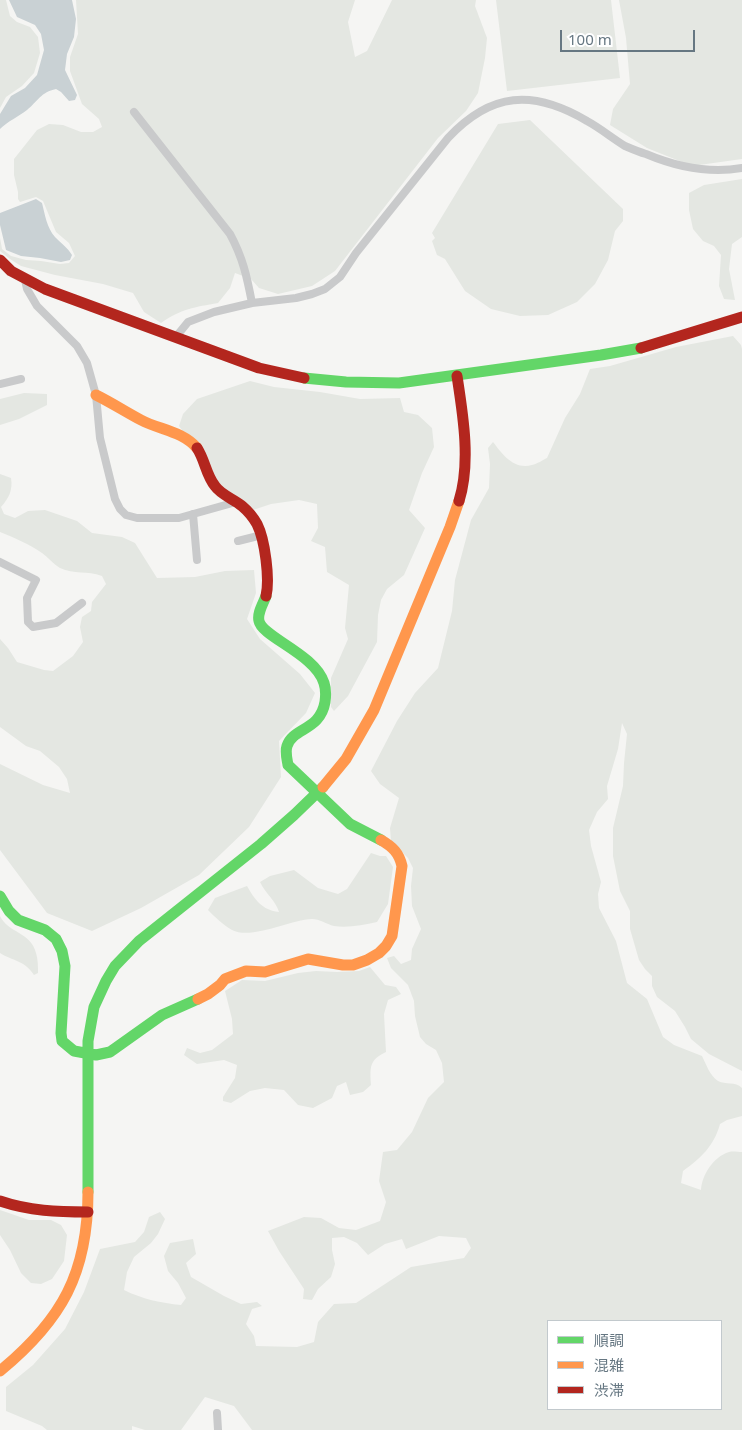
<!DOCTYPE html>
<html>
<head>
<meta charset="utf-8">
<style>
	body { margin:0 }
	#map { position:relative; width:742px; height:1430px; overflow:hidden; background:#f5f5f3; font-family:"Noto Sans","Noto Sans JP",sans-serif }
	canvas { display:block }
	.legend { position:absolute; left:547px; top:1320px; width:175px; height:90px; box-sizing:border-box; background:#fff; border:1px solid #c2c9cd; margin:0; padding:6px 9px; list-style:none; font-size:15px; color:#667782 }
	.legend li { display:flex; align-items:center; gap:10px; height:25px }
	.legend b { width:25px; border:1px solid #c2c9cd }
	.scale { position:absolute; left:560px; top:30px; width:135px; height:22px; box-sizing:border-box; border:2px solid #667782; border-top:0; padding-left:6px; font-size:15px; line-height:18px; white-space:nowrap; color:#667782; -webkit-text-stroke:4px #fff; paint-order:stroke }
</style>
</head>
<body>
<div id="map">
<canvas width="742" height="1430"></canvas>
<ul class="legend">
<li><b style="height:6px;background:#63d668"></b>順調</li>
<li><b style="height:6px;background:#ff974d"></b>混雑</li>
<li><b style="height:6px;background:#b3261e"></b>渋滞</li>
</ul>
<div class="scale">100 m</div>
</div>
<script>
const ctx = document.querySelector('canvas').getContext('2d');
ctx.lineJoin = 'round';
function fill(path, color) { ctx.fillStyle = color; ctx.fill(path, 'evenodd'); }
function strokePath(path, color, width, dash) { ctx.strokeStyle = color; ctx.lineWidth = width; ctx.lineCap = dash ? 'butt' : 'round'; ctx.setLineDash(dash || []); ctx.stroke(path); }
fill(new Path2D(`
	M0,0H6L10,16L17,22L30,27L38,37L40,53L34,73L22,86L6,97L0,108Z
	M76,0H355L348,22L355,57L367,51L392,0H476L475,6L487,38L485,58L478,93L466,111L438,138L335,271L312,286L278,294L259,288L251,279L235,273L230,288L218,303C195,307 181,309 161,323L144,312L133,293L103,284L55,275L21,266L10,259L0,251V238L2,249L11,256L26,260L41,261L60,264L69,263L75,256L69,243L56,232L43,201L36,197L20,202L18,199V192L14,175V159L37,130L49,124L63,125L81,132H93L102,127L99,119L82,104L70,71V57L78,34Z
	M496,0H611L620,78L507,91Z
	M619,0H742V159L692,166L647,148L610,125L613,109L630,84L626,38Z
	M530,120L623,209V221L615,231L608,260L595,284L577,302L548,315L520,316L491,309L465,291L445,259L437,255L432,241L435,238L432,233L498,124Z
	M742,179V237L732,244L729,269L735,300L724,299L719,286L721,255L714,246L703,241L693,229L689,210V193L704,185Z
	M733,336L741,345L742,349V1071L709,1054L691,1039L685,1027L675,1011L657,997L652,986V976L645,969L639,960L630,929V911L620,891L613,856V828L623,786L624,763L627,734L622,723L618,749L607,786L608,799L597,812L589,830L591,846L601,882L598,894L599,908L616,941L627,983L647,999L663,1037L674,1045L702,1056C706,1064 710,1076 718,1081C726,1085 735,1081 742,1088V1116L727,1120L720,1124C714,1146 701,1158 683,1171L681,1183L701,1190C702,1175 713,1157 729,1152C733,1151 738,1152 742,1152V1430H252L234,1406L205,1397L181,1430H145L132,1426V1430H47L42,1426L6,1411V1387L33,1365L65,1329L84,1292L100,1249L135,1242L144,1232L149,1217L160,1212L165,1219L158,1234L151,1243L134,1257L127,1272L124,1290C142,1299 161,1303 181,1305L186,1298L178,1283L168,1271L164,1256L170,1243L193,1239L196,1254L186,1263L191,1277L224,1296L241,1304L257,1302L262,1306L252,1309L246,1324L254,1336L256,1346L297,1347L314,1342L318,1322L334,1304L356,1303L411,1267L464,1258L471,1248L466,1238L439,1236L406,1249L402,1239L385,1244L368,1255L357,1243L344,1237L332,1238V1250L335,1264L331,1277L318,1289L312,1300L303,1299L304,1289L279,1251L268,1231L304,1217L321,1218L339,1228L356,1230L380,1221L386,1202L379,1181L383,1152L397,1150L412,1132L428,1098L444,1082L442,1063L436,1050L426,1044L420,1037L415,1016L414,1001L408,985L391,968L387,958L394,956L401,964L411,960L412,949L421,929L412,906L411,886L413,868L408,858L391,841L390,828L399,798L380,784L371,771L397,721L415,693L438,668L452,611L455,580L471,520L489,488L490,464L488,448L493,442C503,455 514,470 532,465C537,464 543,460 547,458L565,418L580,394L590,369L610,366L676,347ZM548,1321H721V1409H548Z
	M250,381L274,387L320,392L360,399L400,398L404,412L418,415L432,428L434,447L422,473L409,510L425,528L404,575L387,589L381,600L378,615L377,642L348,696L334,711L331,707V678L348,639L345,628L349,585L327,572L325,547L311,541L318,528L317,504L299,500L271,504L253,510L220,489L213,473L179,426L183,414L197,399Z
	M24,393L47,394V405L19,419L0,425V399Z
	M0,474L11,478C13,490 9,498 1,507L4,514L15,518L28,511L45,510L77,521L92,533L122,537L135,543L157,578L195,577L225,571L254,570L256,593L247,619L260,639L300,674L315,693L306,713L279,741L281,777L249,827L199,875L141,908L92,931L47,913L0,850V764L43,785L70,793L67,779L59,767L40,751L26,746L0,727V639L8,648L17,662L44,670L53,671L73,656L83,642L80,627L82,617L91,611L92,602L106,584L102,576C87,570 74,575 60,568C53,564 48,557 42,553C29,544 15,538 0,532Z
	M371,853L380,856H386L393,867L388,904L377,922C363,925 348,928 334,926C326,924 320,919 312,919C289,920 252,940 232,930C223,925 215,917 208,910L215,898L247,886C255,900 262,910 279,912C276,901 265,893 260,882L270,876L294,870L318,888L338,894L347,889Z
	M0,916C8,933 31,932 36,953C38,959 38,967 38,973L34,975C24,960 13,961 0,953Z
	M370,967L385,985L396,987L401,994L388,1000L384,1014L386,1052C369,1060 370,1067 371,1085L363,1092L350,1095L346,1082L337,1086L332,1098L313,1108L298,1105L284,1090L265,1088L250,1091L231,1103L223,1101V1097L235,1078L237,1065L224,1060L197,1064L184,1055L187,1048L200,1053L212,1050L233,1034L232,1019L225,991L242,980L265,981L298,973L316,971L337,972L359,971Z
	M0,1210L29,1220H51L61,1225L67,1235L64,1261L52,1279L41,1284L31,1283L21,1273L10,1250L0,1235Z`), '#e4e7e2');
fill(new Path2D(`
	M9,0H72L76,19L74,37L67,54L65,70L77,95L75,100L69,101L61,92L56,89C41,92 38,101 27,110C18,117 8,121 0,129V114L11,96L25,88L37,75L44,50L41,34L35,25L17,17Z
	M36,199L42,203C45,215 47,228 55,237C62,244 67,247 72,255L70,260L61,262L40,258L21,256L6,250L0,225V213Z`), '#c9d1d4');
strokePath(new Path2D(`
	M134,112L230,234C243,258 247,277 252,303
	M25,280L27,289L37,306L77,346L87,363L96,395L100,438L115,499L120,509L126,515L137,518H179L236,502
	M175,338L188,322L214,312L252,303L296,298L312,294L325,289L340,277L356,253L448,138C491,92 533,89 587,121C600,128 612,138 625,146C632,149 639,152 646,154C677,167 708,174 742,168
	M0,384L21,379
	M193,514L197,560
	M238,541L262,535
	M0,562L36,580L27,598L28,622L33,627L56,623L82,603
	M217,1413L218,1430`), '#c9cacb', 8);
strokePath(new Path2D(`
	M304,378L346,382L399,383L601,355L641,348
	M266,596C263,604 257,613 259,621C262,637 315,654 324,683C326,689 326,695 325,702C320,731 293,727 287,746C285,752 287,759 288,765L350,824L381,840
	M0,896L9,911L18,920L45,930L56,939L62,951L65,966L61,1033L62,1041L74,1051L96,1055L110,1052L162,1015L198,999
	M88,1192V1041L94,1007L106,981L115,966L139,941L261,844L294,815L323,787`), '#63d668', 11);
strokePath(new Path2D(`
	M96,395C112,403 126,412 141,420C160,430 182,431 197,448
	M323,787L346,759L374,710L450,527L459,501
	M198,999L208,994L220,985L225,979L246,971L265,972L308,959L343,965H353L367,960L379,953L386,946L392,936L402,866C399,853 393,847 381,840
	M0,1371C62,1320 88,1273 88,1192`), '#ff974d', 11);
strokePath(new Path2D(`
	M0,260L11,271L45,289L259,368L304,378
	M641,348L742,317
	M457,376C463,415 471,463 459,501
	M197,448C205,460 206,475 215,486C221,495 234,499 242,506C248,511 253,517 257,524C265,540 270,579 266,596
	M0,1201C29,1211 58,1212 88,1212`), '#b3261e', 11);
</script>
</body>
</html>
